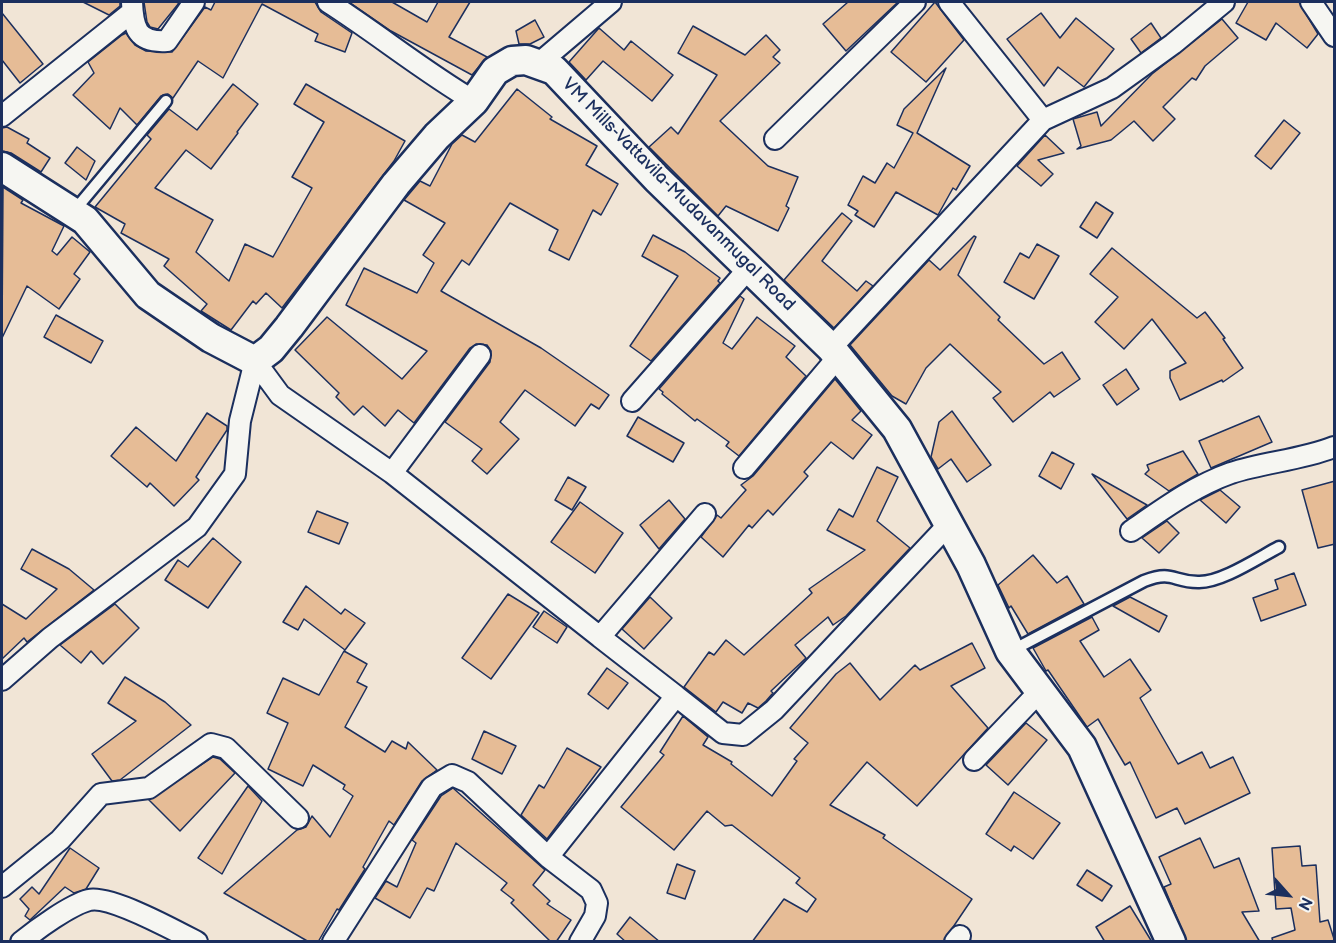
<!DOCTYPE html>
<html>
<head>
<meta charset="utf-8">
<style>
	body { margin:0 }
	#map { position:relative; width:1336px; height:943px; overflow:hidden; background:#f1e5d6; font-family:"Balsamiq Sans",sans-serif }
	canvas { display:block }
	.frame { position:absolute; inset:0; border:3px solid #1b2f5e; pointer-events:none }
	.north { position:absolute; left:1258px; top:865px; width:60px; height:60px; -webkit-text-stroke:4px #f6f6f2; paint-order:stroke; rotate:117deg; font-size:16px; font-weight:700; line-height:24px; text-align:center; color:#1b2f5e }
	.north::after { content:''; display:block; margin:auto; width:21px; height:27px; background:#1b2f5e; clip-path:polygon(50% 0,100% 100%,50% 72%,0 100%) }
</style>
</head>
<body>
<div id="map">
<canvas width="1336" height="943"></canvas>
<div class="frame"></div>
<div class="north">N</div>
</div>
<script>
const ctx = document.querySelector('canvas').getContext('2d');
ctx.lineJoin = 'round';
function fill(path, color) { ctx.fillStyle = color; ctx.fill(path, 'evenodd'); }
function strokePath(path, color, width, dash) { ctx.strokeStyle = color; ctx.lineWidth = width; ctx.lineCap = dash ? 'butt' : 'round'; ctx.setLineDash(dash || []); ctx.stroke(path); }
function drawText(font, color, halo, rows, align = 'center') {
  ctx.font = font + ' "Balsamiq Sans",sans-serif'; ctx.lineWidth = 4.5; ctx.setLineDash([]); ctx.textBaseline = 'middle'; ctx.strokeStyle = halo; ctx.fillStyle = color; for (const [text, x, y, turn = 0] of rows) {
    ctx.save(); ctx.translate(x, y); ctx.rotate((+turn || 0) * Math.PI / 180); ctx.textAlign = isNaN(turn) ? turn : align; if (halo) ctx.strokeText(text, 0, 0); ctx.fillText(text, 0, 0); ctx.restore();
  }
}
const building = new Path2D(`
	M83,2H120V6L109,15Z
	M144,2H176L179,3L158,29L150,27L147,22Z
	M215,2H315L321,12L352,33L345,52L315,41L318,34L262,4L223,78L198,61L173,98L168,94L161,96L137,125L120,108L110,129L73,95L94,73L88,62L122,35L126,33L135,45L146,51L172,52L205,7L211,10Z
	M349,2H392L427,22L438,2H470L449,37L487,57L472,75L391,31Z
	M848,2H898L846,51L823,24Z
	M935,2L964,40L926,82L891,52Z
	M1248,2H1299L1318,34L1307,48L1276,23L1266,40L1236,23Z
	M2,13L43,64L20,83L2,60Z
	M1041,13L1060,38L1076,18L1114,49L1084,87L1058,67L1044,86L1007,39Z
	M1222,19L1238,38L1205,66L1196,80L1192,78L1163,107L1175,119L1153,141L1134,121L1111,140L1077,149L1081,146L1073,119L1097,112L1101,126L1152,74Z
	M535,20L544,37L530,44H519L516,31Z
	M1151,23L1161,38L1141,53L1131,39Z
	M693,26L745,55L766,35L780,50L773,57L780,63L720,121L768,166L798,177L786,206L789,208L778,231L726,206L718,216L649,147L671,127L678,134L717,75L678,53Z
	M599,28L624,50L631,41L673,75L652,101L603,61L586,80L569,62Z
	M946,68L917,133L970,166L956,190L953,188L938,215L896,192L874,227L855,215L858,211L848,205L863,176L875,183L887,163L894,168L913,133L897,125L904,109Z
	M233,84L258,104L237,132L238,133L211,169L186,150L155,188L213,220L196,252L229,281L245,244L273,257L312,188L292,177L324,122L294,104L306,84L405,141L394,161L282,308L266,293L256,304L253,301L231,330L201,311L207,304L164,266L169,259L121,233L125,224L95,207L151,139L147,135L169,109L197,130Z
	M517,89L552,117L550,119L597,146L586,165L618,184L601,215L593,210L569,260L549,250L558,230L510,203L469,265L462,260L441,291L541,348L609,395L599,409L591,404L575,426L525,390L500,422L519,439L487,474L472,461L482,449L445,422L490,362L491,351L487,345L476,344L470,348L414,423L398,410L385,426L363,406L354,415L336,397L339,393L295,350L327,317L402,379L427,351L346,305L364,268L417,293L434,263L423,255L445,223L404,200L420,181L430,186L452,144L462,135L475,142Z
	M1284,120L1300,133L1271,169L1255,156Z
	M7,127L29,139L27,143L50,158L41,172L11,153L2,151V128Z
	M1045,135L1064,153L1038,160L1053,174L1041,186L1017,166Z
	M77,147L95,161L86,180L65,163Z
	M3,187L23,200L21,203L64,226L52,251L57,255L72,237L90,252L74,274L80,279L59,309L27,286L2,338Z
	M1096,202L1113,213L1097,238L1080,227Z
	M842,213L852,221L822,261L857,291L866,281L873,286L834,328L784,280Z
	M653,235L685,252L720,278L718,281L720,283L651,361L630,346L678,276L642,256Z
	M974,236L976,237L958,275L1000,317L998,320L1044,364L1062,352L1080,379L1054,397L1050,392L1013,422L993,398L1001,392L950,344L926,368L906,404L892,396L850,345L929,260L940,270Z
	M1037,244L1059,256L1034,299L1004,282L1020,253L1029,258Z
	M1112,248L1197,318L1205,312L1225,338L1223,339L1243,368L1223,382L1222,380L1180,400L1170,378V371L1186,363L1152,319L1124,349L1095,322L1118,297L1090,274Z
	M740,296L744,299L723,343L732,349L757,317L795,346L786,357L806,376L739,456L726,446L729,442L697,419L695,421L662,394L663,392L659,389Z
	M56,315L103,341L91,363L44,337Z
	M1126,369L1139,389L1117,405L1103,385Z
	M835,379L861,411L852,420L872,435L853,459L831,442L804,472L808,476L773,515L768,510L752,528L749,525L723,557L701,537L717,515L721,518L746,490L741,485L753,476Z
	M952,411L991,465L967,482L951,459L938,469L931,457L939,422Z
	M207,413L227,426V430L196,477L199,480L174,506L150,483L147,487L111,456L136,427L176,461Z
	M1259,416L1272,442L1211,468L1199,441Z
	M638,417L684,443L673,462L627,436Z
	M1183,451L1198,474L1169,491L1145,474L1149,470L1147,465Z
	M1052,452L1074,464L1061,489L1039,476Z
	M877,467L898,477L877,521L910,548L846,616L833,625L828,617L795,645L806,658L771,691L773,693L766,701L758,708L748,703L742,713L723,702L716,712L684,687L709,652L714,655L726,640L744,655L812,593L809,589L865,550L827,530L839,509L853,517Z
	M1092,474L1147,505L1127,519Z
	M568,477L586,487L572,510L555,500Z
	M1335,481V544L1318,548L1302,490Z
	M1220,490L1240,507L1226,523L1200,500Z
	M669,500L685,519L659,549L640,525Z
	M580,502L623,533L595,573L551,542Z
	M317,511L348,523L339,544L308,532Z
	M1167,521L1179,533L1159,553L1142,538Z
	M213,538L241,562L208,608L165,580L178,560L188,567Z
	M32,549L69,569L94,590L27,642L24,638L2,659V604L26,619L57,589L21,569Z
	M1033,555L1057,583L1067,576L1084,604L1028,634L1011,606L1009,608L998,585Z
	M1294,573L1306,605L1261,621L1253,598L1278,589L1275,580Z
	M306,586L341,614L345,609L365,623L345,650L304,619L298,630L283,622Z
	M508,594L539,613L491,679L462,658Z
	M650,597L672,618L644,649L622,629Z
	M1130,597L1167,616L1159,632L1113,606Z
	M115,604L139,628L103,664L91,651L81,663L60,645Z
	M544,611L567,627L557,643L533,627Z
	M1092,617L1099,630L1080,641L1104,677L1130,659L1151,690L1140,698L1178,764L1202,752L1210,768L1233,757L1250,793L1185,824L1177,808L1156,818L1130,762L1125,765L1098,719L1087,727L1048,670L1046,671L1033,648Z
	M972,643L985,668L951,686L988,728L917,806L867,762L830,805L885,835L883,838L972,899L943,942H752L784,899L807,912L816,899L796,883L800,878L732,825L725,826L707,811L674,850L621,807L664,755L660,752L683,716L708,737L703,745L732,762L731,764L772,796L797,761L794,759L808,743L790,728L836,674L850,663L880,700L915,665L920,670Z
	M344,651L367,664L357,682L367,687L345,727L385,752L392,741L406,749L408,742L437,770L422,781L394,825L389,821L363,867L365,869L339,910L337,909L318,942H309L224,893L297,830L306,827L312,816L330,837L353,796L343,789L345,785L313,765L303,786L268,769L288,723L267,713L283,678L319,695Z
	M607,668L628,683L608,709L588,694Z
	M125,677L165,702L191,725L120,780L112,781L92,754L136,721L108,703Z
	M1026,723L1047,740L1008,785L986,765Z
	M484,731L516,746L502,774L472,759Z
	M567,748L601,767L547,839L521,815L539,785L544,788Z
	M213,757L220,759L235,773L180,831L149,800Z
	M248,786L262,801L222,874L198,858Z
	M453,788L545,870L533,885L550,901L547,904L571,920L556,942H551L511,903L514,900L501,890L507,883L456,843L434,891L427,888L410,918L375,898L386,881L397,887L416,843L412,840L441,796Z
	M1014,792L1060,823L1033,859L1014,846L1011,851L986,834Z
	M1200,838L1214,868L1239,858L1259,911L1242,912L1260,942H1187L1164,887L1171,884L1159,857Z
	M1300,846L1302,866L1316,865L1320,922L1328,920L1335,942H1273L1272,938L1295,930L1291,908L1276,909L1272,848Z
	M70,848L99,868L86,889L74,893L65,887L30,920L25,916L29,909L20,899L32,887L39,894Z
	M677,864L695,871L685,899L667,893Z
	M1087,870L1112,886L1102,901L1077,885Z
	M1130,906L1152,942H1105L1096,927Z
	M630,917L660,942H626L617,934Z`);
fill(building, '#e6bc96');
strokePath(building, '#1b2f5e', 1.5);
const lane = new Path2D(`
	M74,211L166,101
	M1011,651L1144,581C1174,570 1172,582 1198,582C1221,583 1258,558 1279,547`);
const street = new Path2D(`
	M132,2C133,28 137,43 167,41L194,2
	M328,2C378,34 423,71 474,101
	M1311,2L1334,36
	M538,64L611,2
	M2,116L132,12
	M1043,120L1112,88L1173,44L1224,2
	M775,139L915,2
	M831,348L1043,120L949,2
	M255,361L280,395L392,473L600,637
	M632,401L749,268
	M744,468L838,357
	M392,473L480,355
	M1131,531C1163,509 1194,486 1231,473C1265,462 1301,460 1334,447
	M2,680L50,638L197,527L235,474L240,421L255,361
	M676,696L600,637L705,514
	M974,760L1040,691
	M548,857L676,696L723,733L743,735L774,710L949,524
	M2,887L60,840L101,794L149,788L211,744L226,748L298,818
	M21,942C37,929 70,905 89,900C110,895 176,931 197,942
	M333,942L432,787L452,775L468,782L548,857L591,890L597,903L595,916L580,942
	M955,942L960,936`);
const secondary = new Path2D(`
	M2,167L85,220L148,295L211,338L255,361L271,349L289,327L396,184L437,136L474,101L495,71L512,61L526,60L554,70L657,179L831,348L897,429L971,565L1010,651L1082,747L1171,942`);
strokePath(lane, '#1b2f5e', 15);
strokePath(street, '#1b2f5e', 24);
strokePath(secondary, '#1b2f5e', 33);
strokePath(lane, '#f6f6f2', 10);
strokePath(street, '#f6f6f2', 20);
strokePath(secondary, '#f6f6f2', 28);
drawText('18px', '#1b2f5e', '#f6f6f2', [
	["VM Mills-Vattavila-Mudavanmugal Road",678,195,45]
]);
</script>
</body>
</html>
